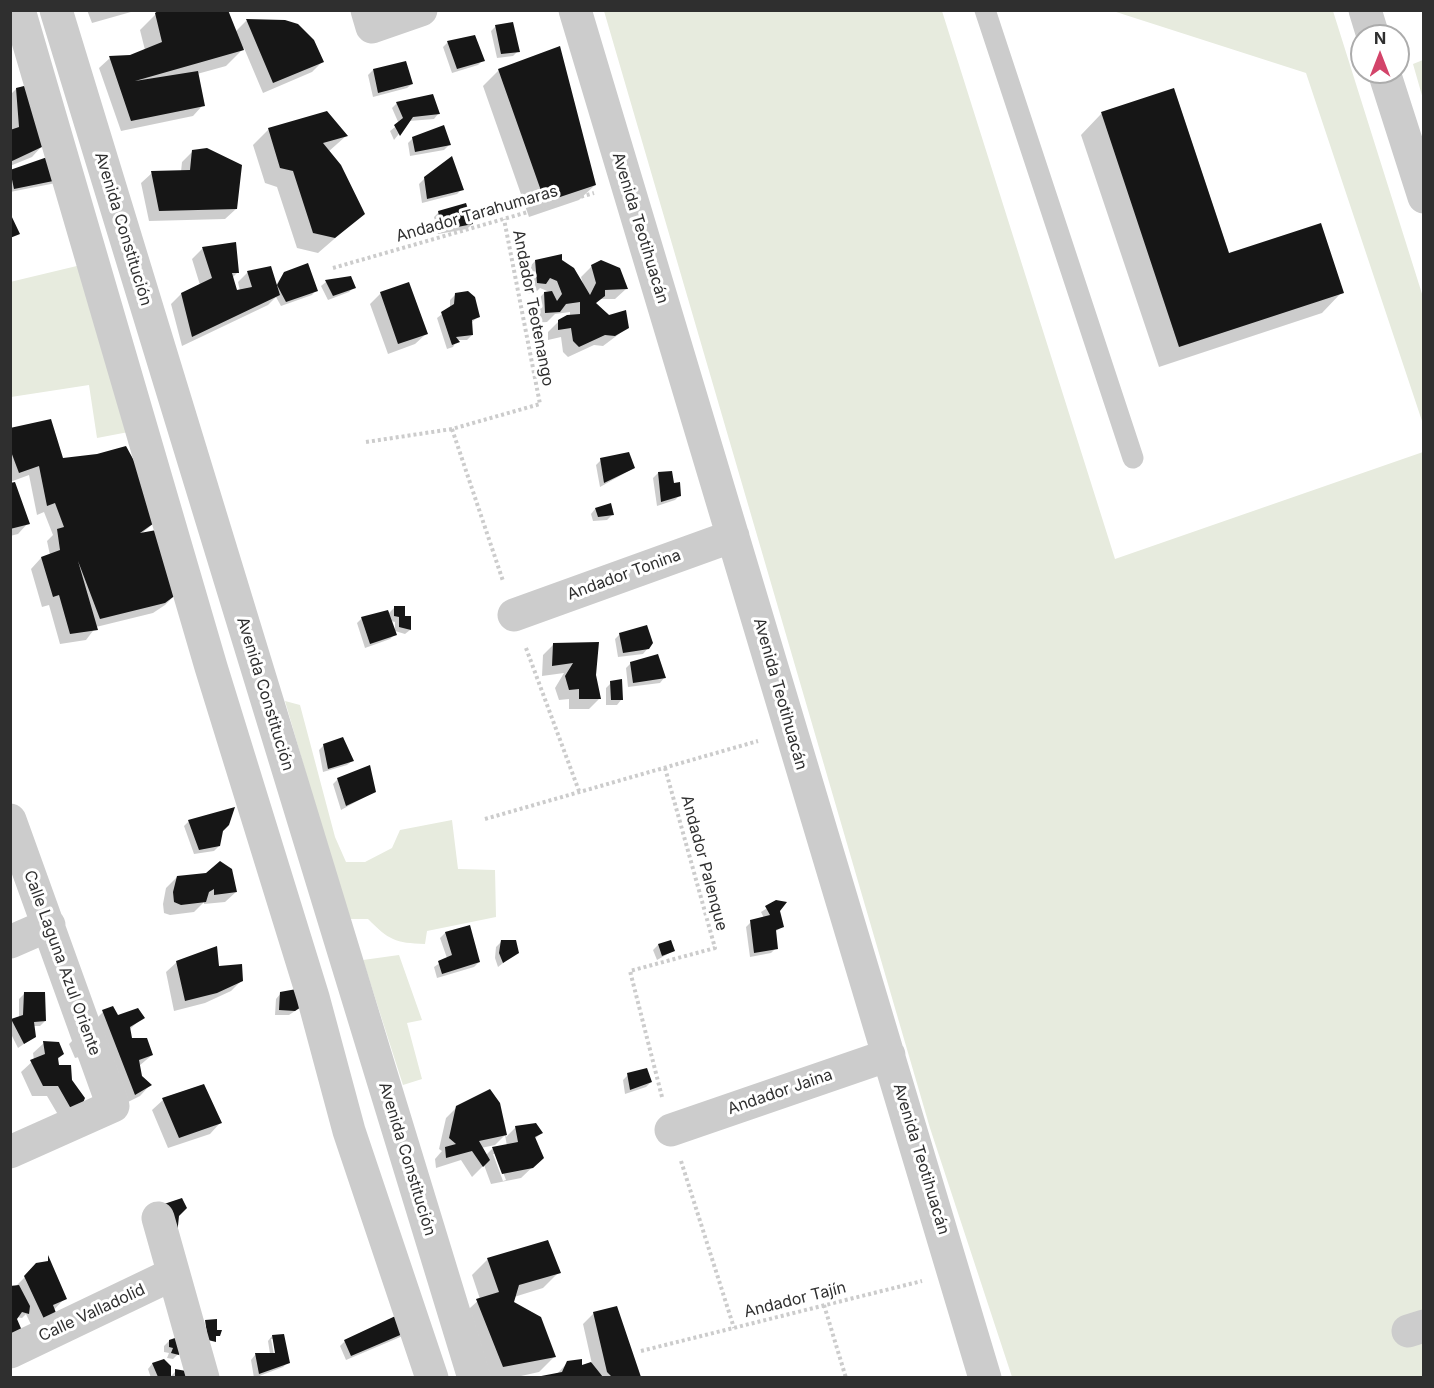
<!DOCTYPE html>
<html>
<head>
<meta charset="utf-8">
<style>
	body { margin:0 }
	#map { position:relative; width:1434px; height:1388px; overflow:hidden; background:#fff; font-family:Inter,sans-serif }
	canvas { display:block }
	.frame { position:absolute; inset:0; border:12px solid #2f2f2f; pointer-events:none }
	.north { position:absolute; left:1350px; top:24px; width:60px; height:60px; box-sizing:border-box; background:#fff; border:2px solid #acacac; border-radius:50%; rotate:0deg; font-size:16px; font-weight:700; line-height:24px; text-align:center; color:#2f2f2f }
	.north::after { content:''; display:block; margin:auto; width:21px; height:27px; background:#d3446a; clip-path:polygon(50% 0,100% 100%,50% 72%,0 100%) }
</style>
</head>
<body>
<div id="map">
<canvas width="1434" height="1388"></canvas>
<div class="frame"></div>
<div class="north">N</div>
</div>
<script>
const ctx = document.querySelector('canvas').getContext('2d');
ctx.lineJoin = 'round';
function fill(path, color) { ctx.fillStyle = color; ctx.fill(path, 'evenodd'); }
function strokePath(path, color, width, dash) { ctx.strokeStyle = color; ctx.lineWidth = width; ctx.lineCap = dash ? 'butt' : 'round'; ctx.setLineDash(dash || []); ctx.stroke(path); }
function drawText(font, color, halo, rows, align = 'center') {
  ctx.font = font + ' Inter,sans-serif'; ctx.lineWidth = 6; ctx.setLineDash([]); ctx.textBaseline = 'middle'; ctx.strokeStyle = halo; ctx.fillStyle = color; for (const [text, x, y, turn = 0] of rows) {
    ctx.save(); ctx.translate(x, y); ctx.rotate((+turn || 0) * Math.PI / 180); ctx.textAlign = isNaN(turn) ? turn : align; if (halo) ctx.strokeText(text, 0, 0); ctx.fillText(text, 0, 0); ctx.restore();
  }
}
fill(new Path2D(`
	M604,11H942L1115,559L1423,452V1377H1012L930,1128Z
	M1113,11H1333L1423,297V424L1306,73Z
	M1423,60H1424L1423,99L1413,64Z
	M81,265L139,430L97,438L89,385L11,397L10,282Z
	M285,701L300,705L335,837L346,862H365L392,848L400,830L452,820L458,869L495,870L496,917L427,931L425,944C395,943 389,940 368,919H348Z
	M399,955L422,1020L407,1023L422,1079L403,1085L363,960Z`), '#e7ebde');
fill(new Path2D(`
	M87,10H138L92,23Z
	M156,14L235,32L246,21L285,22L322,62L312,72L263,93L244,48L226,66L197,74L203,105L193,116L121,131L99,68L110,58L130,56L145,50L140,30Z
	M496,26L518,51L513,56L497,58L491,31Z
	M448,42L483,60L478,65L452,73L443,47Z
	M373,70L412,84L407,88L373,97L368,75Z
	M499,70L595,185L579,200L529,217L483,86Z
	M16,89L42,146L32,157L10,166V95Z
	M1173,90L1228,255L1342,292L1322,313L1159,367L1081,135L1101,114Z
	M397,103L438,114L434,119L409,121L394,140L390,131L399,124L392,108Z
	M269,129L346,136L328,152L363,214L318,253L297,248L277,187L265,183L253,145Z
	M413,138L449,145L444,150L410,156L408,143Z
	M193,151L236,209L225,219L149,221L141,183L152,173L181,172L182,162Z
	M10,172L61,179L56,183L10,192Z
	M425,178L462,189L457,194L422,203L419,184Z
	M439,212L472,224L467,229L438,234L434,217Z
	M235,244L238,272L232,278L236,291H240L238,282L248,272L276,285L284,273L316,290L312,295L281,306L276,297L268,305L182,346L171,304L181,294L200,285L192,259L202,249Z
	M535,261H560L583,284L581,277L592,266L626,289L615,299H599L595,304L627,328L603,346L594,345L568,357L563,352L561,337L548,340V332L559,321L570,316V312L555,314L547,322L535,323L534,304L544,293H552L540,288L534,294L527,293L525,272Z
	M350,278L354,287L349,292L328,300L321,286L326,282Z
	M381,293L426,334L415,344L388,354L370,304Z
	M455,295L479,316L471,323L472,335L467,340H457L453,347L447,349L437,318L450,308V300Z
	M10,430L162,516L140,535L176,594L165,605L153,613L96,627L86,640L60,644L49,605L42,607L31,569L41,558L50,555L47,541L53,535L44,512L37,515L29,475L10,482Z
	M601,460L634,468L600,487L596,465Z
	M658,473L673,484L680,495L675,500L657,506L653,478Z
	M10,485L28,523L18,534L10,536Z
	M595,509L612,515L607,520L593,521L591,514Z
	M395,607L410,630L405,634L395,631V622L391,621L395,634L390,639L365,648L357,623L362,618L388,614Z
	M620,634L648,648L643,654L618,657L615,639Z
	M553,645L595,675L599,699L589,709H569V699L559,700L555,688L564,673L542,676L543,655Z
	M631,663L664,678L660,683L628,687L626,668Z
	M611,683L621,700L617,705H606V688Z
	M324,745L352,761L347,765L323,772L319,750Z
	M338,779L374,792L341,810L333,784Z
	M189,821L222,830L219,846L214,851L194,854L184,826Z
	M177,877L236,892L225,902L204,904V902L194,912L170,915L164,913L163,904L166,888Z
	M777,902L783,926L775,932L776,948L771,953L750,957L746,927L751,922L764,918L761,912Z
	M469,927L479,962L474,967L437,978L434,967L447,958L440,938L445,933Z
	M501,942L517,952L498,967L495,958L496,947Z
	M670,942L673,951L657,960L653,950L658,945Z
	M177,962L217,968L242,980L231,991L205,1003L174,1011L166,972Z
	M281,993L301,1007L289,1015H275L276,999Z
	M24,994L45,1021L40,1026H33L34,1037L18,1048L10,1032V1022L19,1018V999Z
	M103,1012L118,1017H143L129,1030L131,1039L152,1055L139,1066L141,1077L150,1085L140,1096L124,1104L93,1022Z
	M74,1039L79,1057L75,1058L69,1044Z
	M44,1043L63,1054L57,1060L58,1067L83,1099L60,1118L47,1096H32L21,1072L34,1060L33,1053Z
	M628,1075L651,1082L646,1087L625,1094L623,1080Z
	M204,1086L220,1123L210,1134L168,1148L152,1110L163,1100Z
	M499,1103L506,1137L516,1127L541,1133L534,1140L542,1158L521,1178L491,1184L484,1165L472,1177L461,1160L436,1168L435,1159L442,1151L439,1149L446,1118L457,1107ZM505,1135L507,1146L492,1149L486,1155L481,1148L495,1145ZM493,1154H496L506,1180L503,1181Z
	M488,1259L559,1272L543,1288L514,1297L512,1302L554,1357L539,1372L512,1378H486L461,1316L480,1299L472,1275Z
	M26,1276L65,1298L34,1331L26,1314L22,1318L16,1317L15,1287Z
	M616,1308L640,1378H538L556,1375L568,1362L581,1367L592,1364L583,1324L594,1313Z
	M403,1314L405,1335L346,1360L340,1346L345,1341Z
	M272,1336H283L288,1362L283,1367L254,1378L251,1360L255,1355L270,1354L268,1341ZM271,1339H274L278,1360H275Z
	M169,1341L178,1354L173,1359L167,1358L169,1353L164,1352V1346Z
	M164,1361L169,1367V1378H151L148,1369L152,1364Z
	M176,1371L185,1373L186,1378H169Z`), '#0003');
fill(new Path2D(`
	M159,10H228L244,50L135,81L198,71L205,106L131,121L109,56L130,55L162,42L155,13Z
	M246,19L285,20L298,24L314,40L324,62L273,83Z
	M513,22L520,52L501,54L495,25Z
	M475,35L485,61L457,69L447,41Z
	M560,46L596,185L545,202L498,69Z
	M406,61L413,84L378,93L373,69Z
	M28,85L44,146L10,162V130L19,127L16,88Z
	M1174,88L1229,253L1321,223L1344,293L1179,347L1101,112Z
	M433,94L440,114L413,117L400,136L394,125L403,118L396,102Z
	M327,111L348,136L323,143L341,165L365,214L335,238L313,233L293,171L280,168L268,128Z
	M444,125L451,145L415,152L412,137Z
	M207,148L242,165L237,209L159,211L151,171L190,170L192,150Z
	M56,154L63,179L14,189L10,170Z
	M452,156L464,190L427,199L424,177Z
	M466,203L473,224L442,230L438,211Z
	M10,213L20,234L10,238Z
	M236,242L239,273H232L237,290L252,287L247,271L271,266L280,295L192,337L181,293L212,278L202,247Z
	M562,254V260L574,268L590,295L596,283L591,265L601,260L620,268L628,289L605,290V296L596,303L609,315L626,310L629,328L615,336L605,335L579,347L573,341L571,328L558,330V320L567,315L580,314V302L566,304L560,312L545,313L544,292L552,291L557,301L562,294L557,281L550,278L546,284L537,283L535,260Z
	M308,263L318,291L286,302L277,285L284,272Z
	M351,276L356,288L333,296L325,280Z
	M409,282L428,334L398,344L380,292Z
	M468,291L475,297L480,317L472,320L473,335L456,337L460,342L452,345L441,312L454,304L455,293Z
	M51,419L63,458L97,454L126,446L164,516L140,533L162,529L177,594L165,603L100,619L78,561L98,630L70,634L59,595L53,597L41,557L60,550L57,529L64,527L55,503L47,506L39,466L19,473L10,449V428Z
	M629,452L635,468L604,483L600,458Z
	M672,471L674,483L680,482L681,496L661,502L658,472Z
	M15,482L30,524L10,529V483Z
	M611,503L614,515L598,517L595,508Z
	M394,606H405V616H411V630L399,627V617L394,616Z
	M388,610L397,635L370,644L361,617Z
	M647,625L653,643L649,649L623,653L619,633Z
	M599,642L596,675L601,699H579V689L569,690L565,676L573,663L552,666L553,643Z
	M658,654L666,678L633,683L630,662Z
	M622,679L623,700H611L610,681Z
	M343,737L354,761L328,769L323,744Z
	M370,765L376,792L346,806L337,778Z
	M235,807L229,825L223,831L220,846L199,850L188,820Z
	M220,861L232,869L237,892L214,895V889L209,892L206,902L181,905L174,902L173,892L177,876L206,873Z
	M776,900L787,902L780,911L784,927L776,930L778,949L754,953L750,920L770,915L765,906Z
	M470,925L480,962L442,974L438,961L452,955L445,932Z
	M501,940H516L519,953L503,963L499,953Z
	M671,940L675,951L662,956L658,944Z
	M217,946L219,966L242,964L243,981L217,993L185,1001L176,961Z
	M302,988L307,1003L295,1011L279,1010L280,992Z
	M24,992H45L46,1021L34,1022L36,1037L24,1044L11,1019L23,1015Z
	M113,1006L118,1015L138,1008L145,1018L130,1027L132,1038H147L153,1055L139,1060L142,1076L152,1085L135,1095L102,1010Z
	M43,1041L59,1042L64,1054L58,1058L59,1065H71L72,1080L85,1098L80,1110L70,1107L58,1086H43L30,1060L45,1054Z
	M647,1068L652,1082L630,1090L627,1073Z
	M204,1084L222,1123L179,1138L162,1098Z
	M490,1089L500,1103L507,1135L479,1141L490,1160L483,1167L472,1151L446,1158L445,1147L456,1144L449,1138L456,1106Z
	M536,1123L543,1133L535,1137L544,1158L533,1168L502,1174L492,1147L518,1142L515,1126Z
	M182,1198L187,1208L179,1216L177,1235L161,1205Z
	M548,1240L561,1273L519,1285L514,1302L541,1317L556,1357L503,1367L476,1299L499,1292L487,1258Z
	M48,1255L67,1299L53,1305L58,1318L45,1321L24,1276L36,1263L48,1261Z
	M19,1285L30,1306L29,1314L22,1312L17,1319L23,1333L10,1337V1286Z
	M617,1306L641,1377H612L607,1372L593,1312Z
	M404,1312L412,1330L351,1356L344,1340Z
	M217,1319V1330H222L220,1336H216V1342L208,1340L205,1320Z
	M284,1334L290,1363L259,1374L255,1353H275L272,1335Z
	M178,1337L182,1349L179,1355L171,1353L173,1348L169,1347V1340Z
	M164,1359L171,1366V1377H158L152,1363Z
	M582,1359V1365L591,1362L603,1377H536L562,1372L567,1361Z
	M175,1369L186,1371L187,1377L175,1376Z`), '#161616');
strokePath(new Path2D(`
	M333,268L594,193
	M452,429L503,581
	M366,442L452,429L540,404L504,219
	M526,648L579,791
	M485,819L758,741
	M662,1097L630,971L715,948L665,768
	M681,1161L734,1328
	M824,1305L846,1378
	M641,1351L922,1281`), '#ccc', 4, [3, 3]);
strokePath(new Path2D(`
	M985,10L1133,458`), '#ccc', 21);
strokePath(new Path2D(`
	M19,10L211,667L313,997L349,1131L432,1378
	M56,10L474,1378
	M367,10L372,27L421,10
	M575,10L985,1378
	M1365,10L1373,36
	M1384,72L1424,197
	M514,615L733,536
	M10,820L113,1106L10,1152
	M10,942L49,925
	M671,1130L889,1055
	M158,1218L203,1378
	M1408,1331L1424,1326
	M10,1352L173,1274`), '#ccc', 33);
drawText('16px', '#2f2f2f', '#fff', [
	["Andador Tarahumaras",477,214,-16],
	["Avenida Teotihuacán",640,228,73],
	["Avenida Constitución",123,229,73],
	["Andador Teotenango",533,308,79],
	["Andador Tonina",624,575,-20],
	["Avenida Constitución",265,694,73],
	["Avenida Teotihuacán",780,694,74],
	["Andador Palenque",704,863,75],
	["Calle Laguna Azul Oriente",62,963,70],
	["Andador Jaina",780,1092,-19],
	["Avenida Constitución",407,1159,73],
	["Avenida Teotihuacán",921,1159,73],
	["Andador Tajín",795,1300,-14],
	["Calle Valladolid",92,1313,-25]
]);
</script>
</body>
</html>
